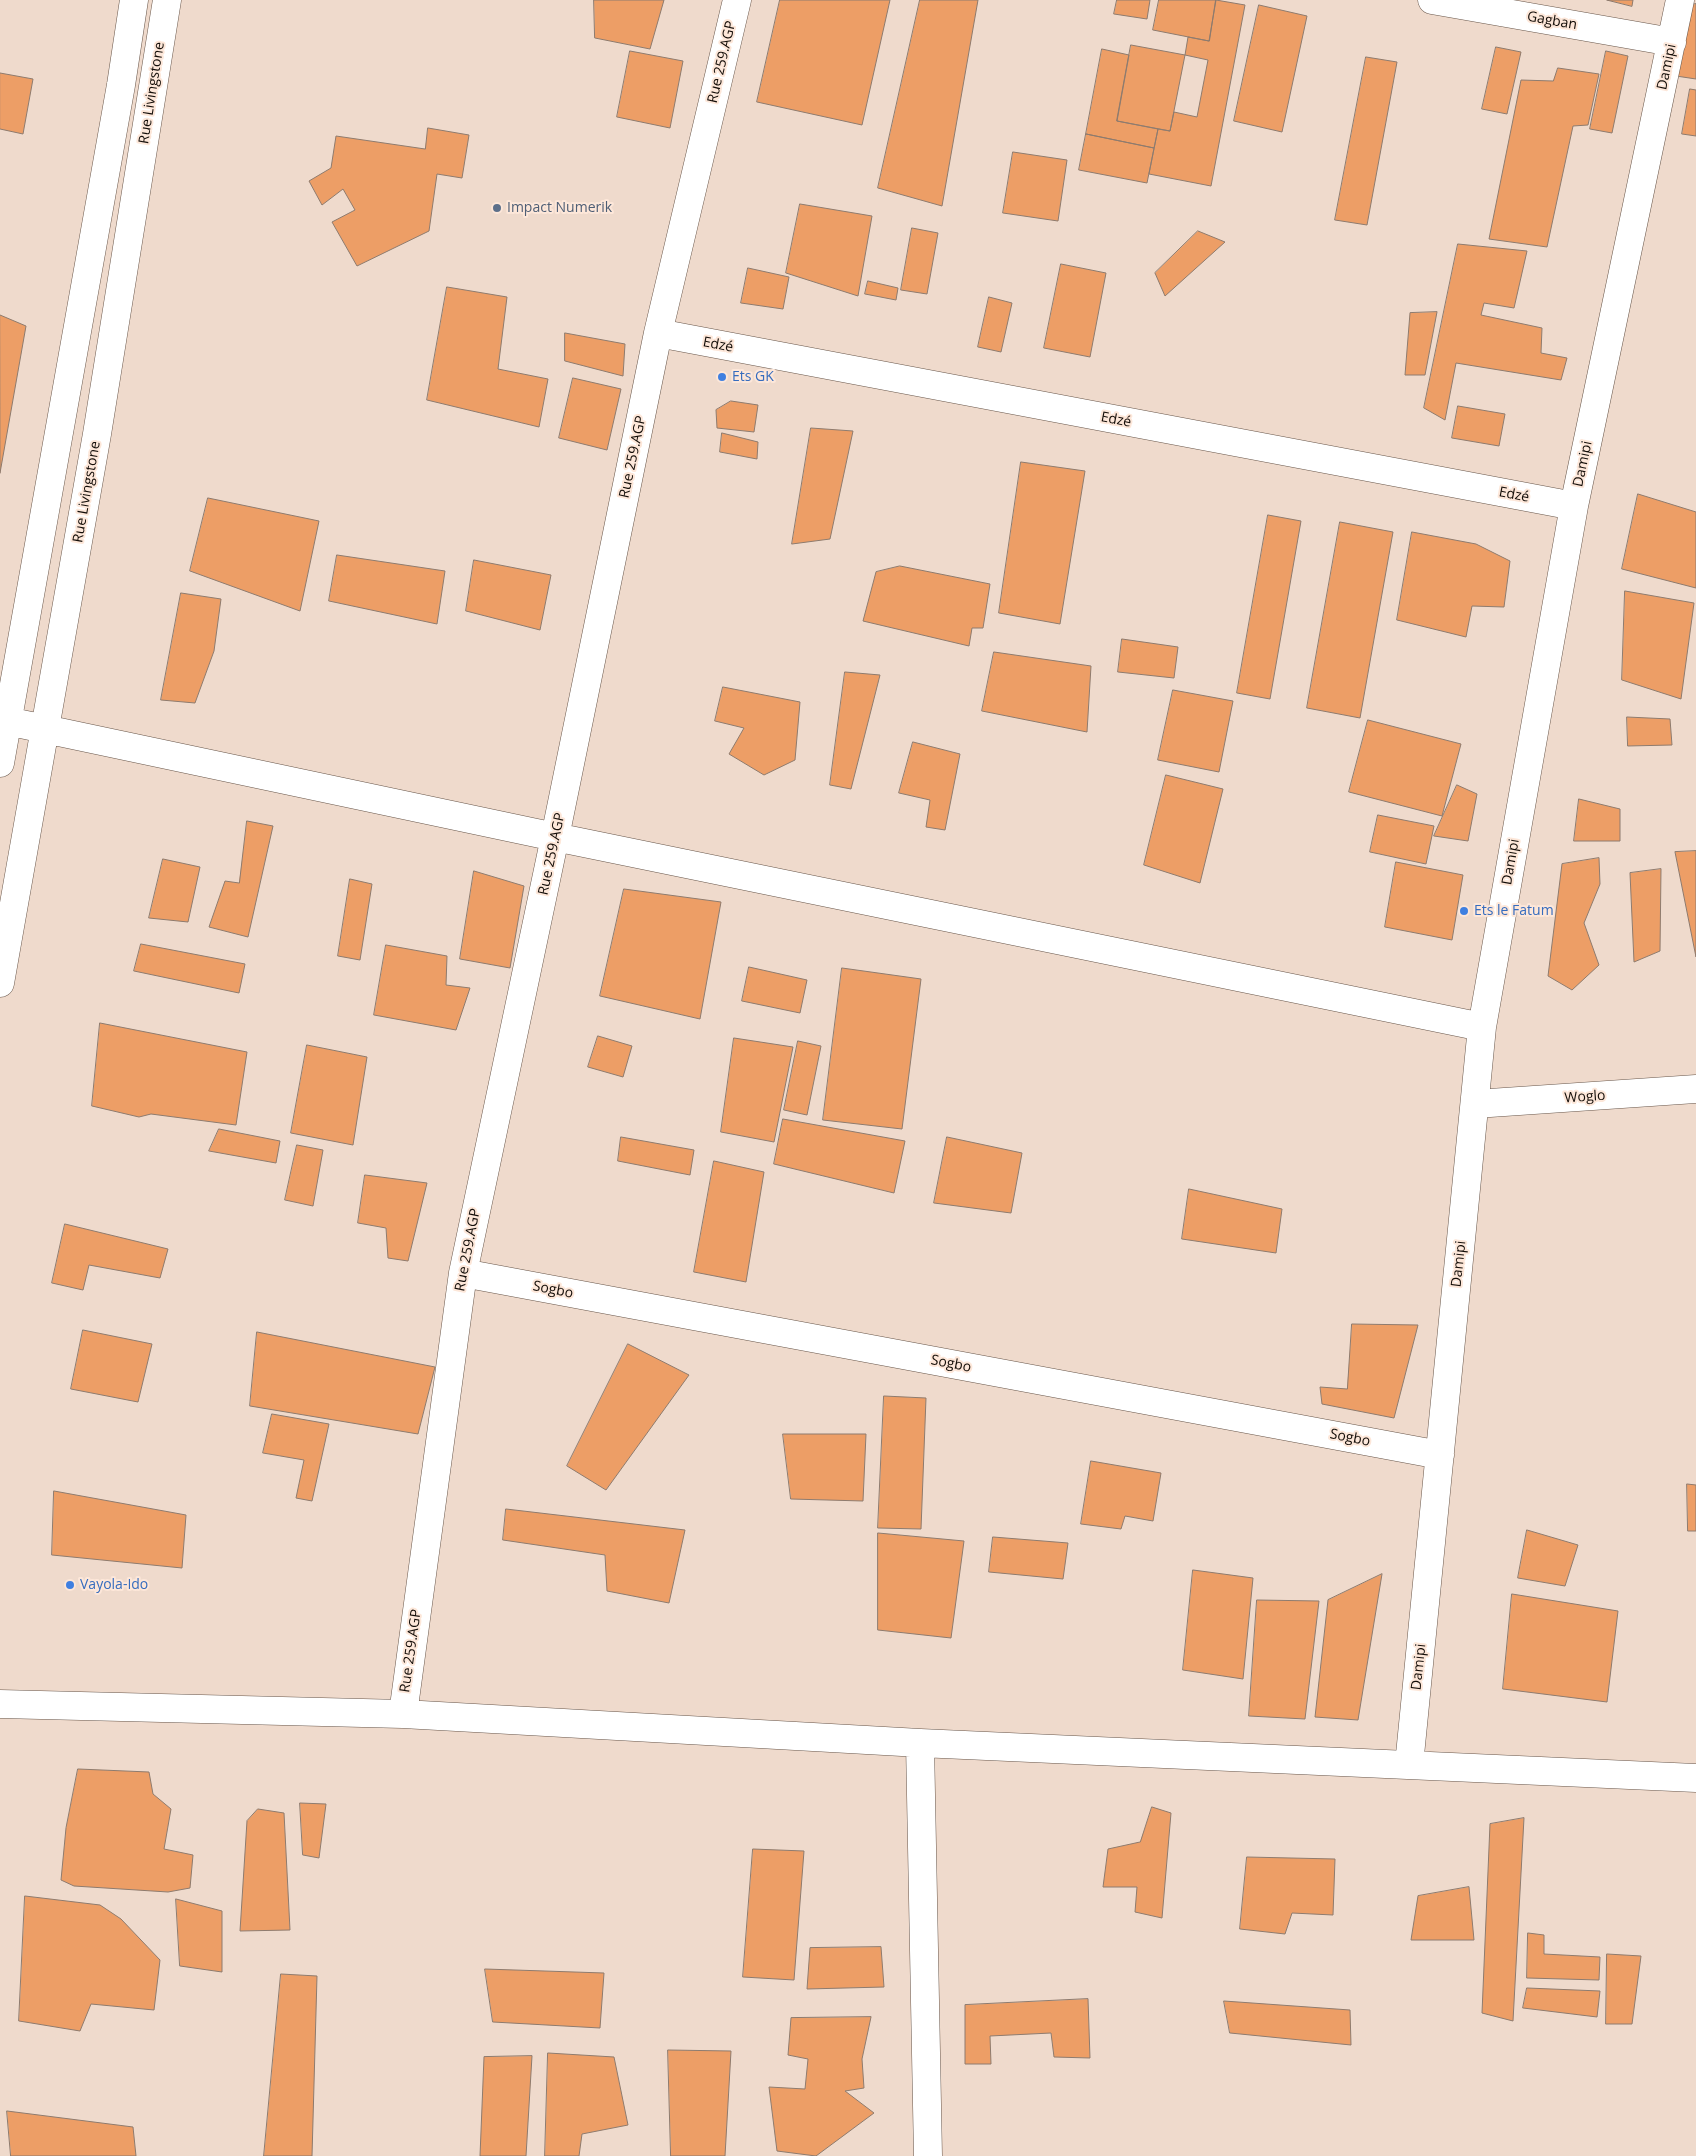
<!DOCTYPE html>
<html>
<head>
<meta charset="utf-8">
<style>
	body { margin:0 }
	canvas { display:block; background:#efdacc }
</style>
</head>
<body>
<canvas width="1696" height="2156"></canvas>
<script>
const ctx = document.querySelector('canvas').getContext('2d');
ctx.lineJoin = 'round';
function fill(path, color) { ctx.fillStyle = color; ctx.fill(path, 'evenodd'); }
function strokePath(path, color, width, dash) { ctx.strokeStyle = color; ctx.lineWidth = width; ctx.lineCap = dash ? 'butt' : 'round'; ctx.setLineDash(dash || []); ctx.stroke(path); }
function drawText(font, color, halo, rows, align = 'center') {
  ctx.font = font + ' "Open Sans",sans-serif'; ctx.lineWidth = 4; ctx.setLineDash([]); ctx.textBaseline = 'middle'; ctx.strokeStyle = halo; ctx.fillStyle = color; for (const [text, x, y, turn = 0] of rows) {
    ctx.save(); ctx.translate(x, y); ctx.rotate((+turn || 0) * Math.PI / 180); ctx.textAlign = isNaN(turn) ? turn : align; if (halo) ctx.strokeText(text, 0, 0); ctx.fillText(text, 0, 0); ctx.restore();
  }
}
const building = new Path2D(`
	M594,0H664L650,49L595,38Z
	M780,0H890L862,125L757,102Z
	M920,0H978L942,206L878,188Z
	M1117,0H1150L1147,19L1114,14Z
	M1159,0H1216L1209,41L1153,30Z
	M1216,0L1245,5L1211,186L1149,174L1158,129L1170,131L1174,112L1197,117L1208,60L1185,55L1188,37L1209,41Z
	M1607,0H1633L1632,6Z
	M1696,4V79L1676,76L1689,5Z
	M1259,5L1307,16L1282,132L1234,121Z
	M1131,45L1185,55L1170,131L1117,121Z
	M1496,47L1521,52L1507,114L1482,109Z
	M1102,49L1129,55L1117,121L1158,129L1154,148L1086,134Z
	M630,51L683,61L670,128L617,117Z
	M1606,51L1628,56L1612,133L1590,129Z
	M1366,57L1397,62L1367,225L1335,220Z
	M1558,68L1599,74L1588,125L1573,126L1547,247L1489,239L1521,80L1553,81Z
	M0,73L33,79L23,134L0,129Z
	M1690,89L1696,90V136L1682,134Z
	M428,128L469,135L462,178L437,174L429,231L357,266L332,222L355,210L343,189L322,205L309,181L331,168L336,136L425,149Z
	M1086,134L1154,148L1147,183L1079,170Z
	M1013,152L1067,160L1058,221L1003,213Z
	M800,204L872,216L858,296L786,273Z
	M912,228L938,233L927,294L901,290Z
	M1198,231L1225,242L1165,296L1155,273Z
	M1458,244L1527,251L1514,308L1484,303L1481,315L1542,328L1541,353L1567,358L1561,380L1456,363L1445,420L1424,408Z
	M1061,264L1106,273L1090,357L1044,348Z
	M748,268L789,277L783,309L741,303Z
	M868,281L898,288L896,300L865,294Z
	M447,287L507,297L498,369L548,379L539,427L427,400Z
	M989,297L1012,303L1001,352L978,347Z
	M1437,312L1425,375H1405L1410,313Z
	M0,315L26,326L0,473Z
	M565,333L625,344L623,376L565,361Z
	M573,378L621,389L607,450L559,438Z
	M731,401L758,405L754,432L717,428L716,410Z
	M1458,406L1505,414L1499,446L1452,438Z
	M811,428L853,431L830,539L792,544Z
	M722,433L758,442L757,459L720,452Z
	M1021,462L1085,471L1060,624L999,613Z
	M1638,494L1696,512V588L1622,569Z
	M208,498L319,521L300,611L190,571Z
	M1268,515L1301,521L1270,699L1237,693Z
	M1340,522L1393,532L1360,718L1307,708Z
	M1412,532L1476,544L1510,561L1504,607L1472,606L1466,637L1397,620Z
	M337,555L445,571L437,624L329,601Z
	M474,560L551,575L540,630L466,611Z
	M900,566L990,584L983,628H972L969,646L863,621L876,572Z
	M1625,591L1694,603L1681,699L1622,680Z
	M181,593L221,599L214,651L195,703L161,700Z
	M1122,639L1178,647L1174,678L1118,672Z
	M994,652L1091,666L1087,732L982,711Z
	M845,672L880,675L851,789L830,785Z
	M723,687L800,702L795,760L764,775L729,754L744,728L715,721Z
	M1173,690L1233,701L1219,772L1158,760Z
	M1627,717L1670,719L1672,745L1628,746Z
	M1368,720L1461,744L1442,816L1349,792Z
	M913,742L960,754L945,830L926,827L930,800L899,793Z
	M1166,775L1223,789L1200,883L1144,865Z
	M1457,785L1477,794L1468,841L1434,836Z
	M1579,799L1620,809V841H1574Z
	M1378,815L1434,826L1426,864L1370,852Z
	M247,821L273,826L248,937L209,927L225,881L239,883Z
	M1696,851V957L1675,852Z
	M1599,858L1600,884L1584,923L1599,965L1572,990L1548,976L1562,864Z
	M163,859L200,867L188,922L149,918Z
	M1396,862L1463,875L1452,940L1385,927Z
	M1661,869L1660,951L1634,962L1630,873Z
	M474,871L524,886L510,968L460,959Z
	M350,879L372,884L360,960L338,956Z
	M624,889L721,902L700,1019L600,996Z
	M141,944L245,964L239,993L134,971Z
	M386,945L447,956L446,985L470,988L456,1030L374,1015Z
	M749,967L807,980L800,1013L742,1001Z
	M842,968L921,979L902,1129L823,1120Z
	M100,1023L247,1052L236,1125L151,1114L139,1117L92,1106Z
	M598,1036L632,1046L623,1077L588,1067Z
	M734,1038L793,1047L774,1142L721,1132Z
	M798,1041L821,1046L807,1115L784,1110Z
	M307,1045L367,1057L353,1145L291,1133Z
	M783,1119L905,1141L894,1193L774,1164Z
	M219,1129L280,1141L276,1163L209,1151Z
	M621,1137L694,1150L690,1175L618,1161Z
	M947,1137L1022,1153L1011,1213L934,1203Z
	M297,1145L323,1150L313,1206L285,1200Z
	M714,1161L764,1172L746,1282L694,1272Z
	M365,1175L427,1183L408,1261L388,1258L386,1228L358,1223Z
	M1189,1189L1282,1209L1276,1253L1182,1239Z
	M65,1224L168,1249L160,1278L89,1265L83,1290L52,1283Z
	M1352,1324L1418,1325L1394,1418L1322,1404L1320,1387L1347,1389Z
	M83,1330L152,1344L138,1402L71,1389Z
	M257,1332L435,1367L418,1434L250,1406Z
	M628,1344L689,1375L606,1490L567,1466Z
	M884,1396L926,1398L921,1529L878,1528Z
	M272,1414L329,1424L312,1501L296,1498L304,1460L263,1453Z
	M783,1434H866L863,1501L791,1499Z
	M1091,1461L1161,1473L1153,1521L1125,1516L1121,1529L1081,1524Z
	M1687,1484L1696,1485V1531H1688Z
	M54,1491L186,1515L182,1568L52,1555Z
	M506,1509L685,1530L669,1603L607,1591L605,1555L503,1540Z
	M1527,1530L1578,1545L1565,1586L1518,1578Z
	M878,1533L964,1541L951,1638L878,1630Z
	M993,1537L1068,1543L1063,1579L989,1572Z
	M1193,1570L1253,1578L1243,1679L1183,1670Z
	M1382,1574L1358,1720L1315,1717L1328,1600Z
	M1512,1594L1618,1611L1607,1702L1503,1689Z
	M1257,1600L1319,1601L1305,1719L1249,1716Z
	M78,1769L149,1772L153,1794L171,1809L164,1849L193,1855L190,1888L168,1892L74,1886L61,1880L66,1828Z
	M300,1803L326,1804L319,1858L303,1855Z
	M1152,1807L1171,1813L1162,1918L1135,1912L1137,1887H1103L1108,1849L1140,1842Z
	M258,1809L284,1813L290,1930L240,1931L247,1821Z
	M1524,1818L1513,2021L1482,2013L1490,1824Z
	M753,1849L804,1851L794,1980L743,1977Z
	M1247,1857L1335,1859L1333,1915L1292,1913L1285,1934L1240,1929Z
	M1469,1887L1474,1940H1411L1418,1896Z
	M25,1896L100,1905L121,1919L160,1960L154,2010L91,2004L80,2031L19,2021Z
	M176,1899L222,1911V1972L180,1966Z
	M1528,1933L1544,1935V1954L1600,1957L1599,1980L1527,1978Z
	M881,1947L884,1987L807,1989L810,1948Z
	M1607,1954L1641,1956L1632,2024H1606Z
	M485,1969L604,1973L600,2028L493,2022Z
	M281,1974L317,1976L312,2156H264Z
	M1527,1988L1600,1991L1597,2017L1523,2008Z
	M1088,1999L1090,2058L1054,2057L1051,2033L990,2036L991,2064H965V2005Z
	M1224,2001L1350,2010L1351,2045L1230,2033Z
	M871,2017L862,2059L864,2088L845,2091L874,2113L816,2156L777,2151L769,2087L805,2089L808,2059L788,2055L791,2018Z
	M668,2050L731,2051L725,2156H671Z
	M548,2053L614,2057L628,2125L582,2134L579,2156H545Z
	M532,2056L526,2156H480L484,2057Z
	M7,2111L133,2127L136,2156H11Z`);
fill(building, '#ed9e66');
strokePath(building, '#8e7b6e', 1);
const minor = new Path2D(`
	M1432,0L1672,42
	M658,333L1574,506
	M7,721L555,837L1482,1027
	M0,763L121,85L134,0
	M0,983L97,434L167,0
	M1475,1104L1696,1089
	M463,1273L1440,1455
	M0,1704L403,1714L920,1743L1696,1778
	M403,1714L463,1273L555,837L658,333L737,0
	M920,1743L928,2156
	M1409,1765L1482,1027L1574,506L1680,0`);
strokePath(minor, '#69574b', 29);
strokePath(minor, '#fff', 28);
for (const [x, y, r, color] of [
	[497,208,5,"#5c6f8a"],
	[722,377,5,"#3f7fe0"],
	[1464,911,5,"#3f7fe0"],
	[70,1585,5,"#3f7fe0"]
]) { const dot = new Path2D(); dot.arc(x, y, r, 0, 2 * Math.PI); ctx.fillStyle = color; ctx.fill(dot); strokePath(dot, '#fde7d9', 2); }
drawText('14px', '#130d08', '#fde7d9', [
	["Gagban",1552,21,10],
	["Rue 259.AGP",722,62,-77],
	["Damipi",1667,67,-78],
	["Rue Livingstone",152,93,-81],
	["Edzé",718,345,11],
	["Edzé",1116,420,11],
	["Rue 259.AGP",633,457,-78],
	["Damipi",1583,464,-78],
	["Rue Livingstone",87,492,-80],
	["Edzé",1514,495,11],
	["Rue 259.AGP",552,854,-78],
	["Damipi",1511,862,-80],
	["Woglo",1585,1097,-4],
	["Rue 259.AGP",468,1250,-79],
	["Damipi",1459,1264,-84],
	["Sogbo",553,1290,11],
	["Sogbo",951,1364,11],
	["Sogbo",1350,1438,11],
	["Rue 259.AGP",411,1651,-82],
	["Damipi",1419,1667,-84]
]);
drawText('14px', '#4e5e75', '#fde7d9', [
	["Impact Numerik",507,208]
], 'left');
drawText('14px', '#366cbe', '#fde7d9', [
	["Ets GK",732,377],
	["Ets le Fatum",1474,911],
	["Vayola-Ido",80,1585]
], 'left');
</script>
</body>
</html>
